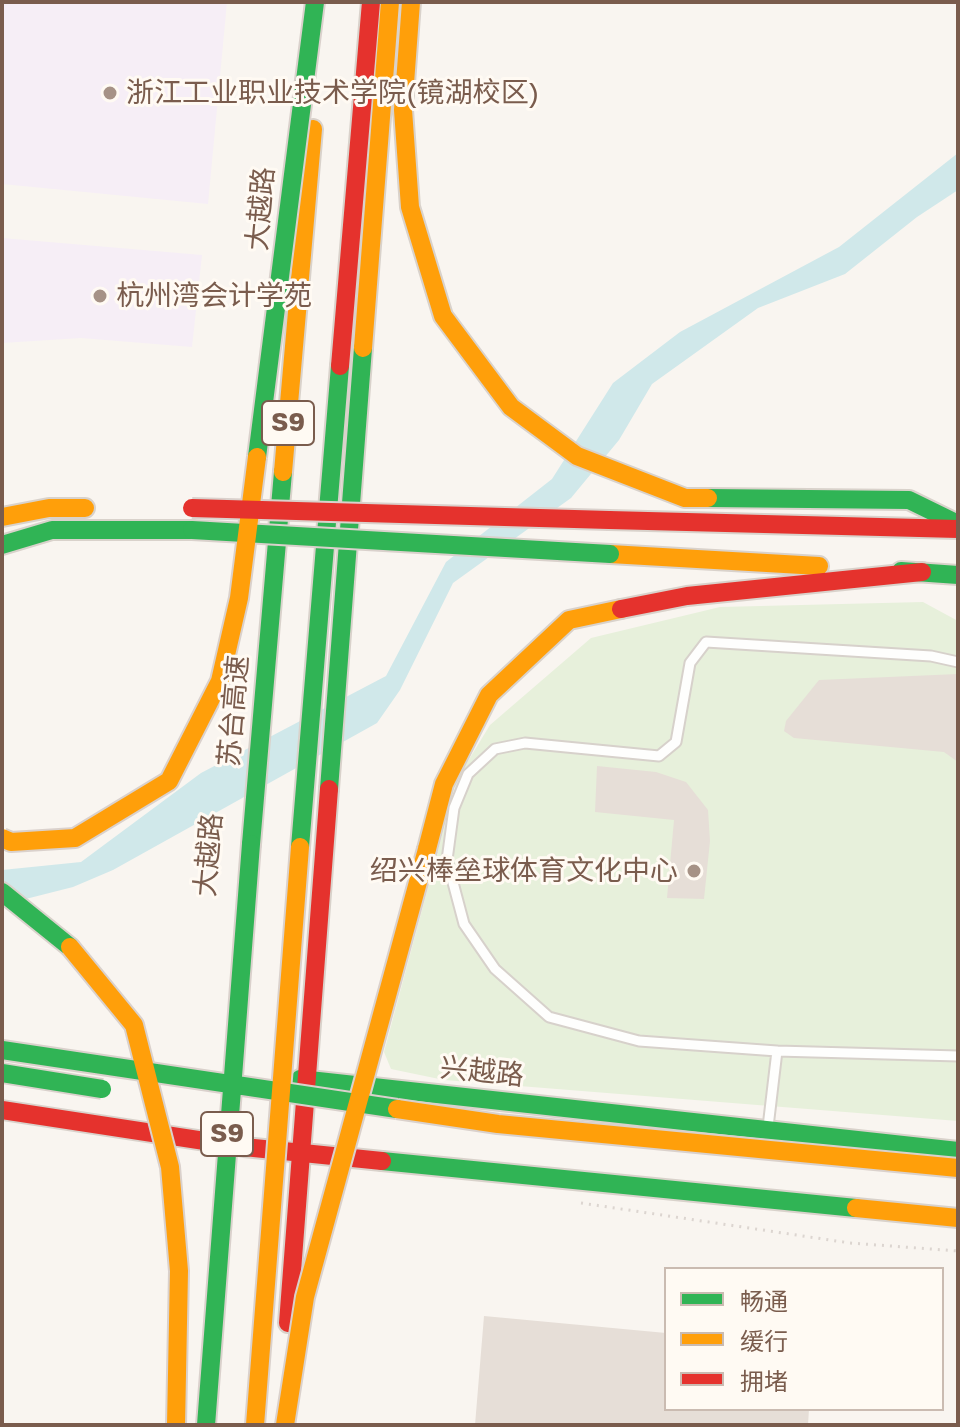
<!DOCTYPE html>
<html>
<head>
<meta charset="utf-8">
<style>
	body { margin:0 }
	#map { position:relative; width:960px; height:1427px; overflow:hidden; background:#f9f5f0; font-family:"Golos Text","Noto Sans SC",sans-serif }
	canvas { display:block }
	.frame { position:absolute; inset:0; border:4px solid #7a5c4d; pointer-events:none }
	.legend { position:absolute; left:664px; top:1267px; width:280px; height:144px; box-sizing:border-box; background:#fffaf3; border:2px solid #cabbb1; margin:0; padding:10px 14px; list-style:none; font-size:24px; color:#7a5c4d }
	.legend li { display:flex; align-items:center; gap:16px; height:40px }
	.legend b { width:40px; border:2px solid #cabbb1 }
</style>
</head>
<body>
<div id="map">
<canvas width="960" height="1427"></canvas>
<div class="frame"></div>
<ul class="legend">
<li><b style="height:10px;background:#30b455"></b>畅通</li>
<li><b style="height:10px;background:#ff9f0a"></b>缓行</li>
<li><b style="height:10px;background:#e5322d"></b>拥堵</li>
</ul>
</div>
<script>
const ctx = document.querySelector('canvas').getContext('2d');
ctx.lineJoin = 'round';
function fill(path, color) { ctx.fillStyle = color; ctx.fill(path, 'evenodd'); }
function strokePath(path, color, width, dash) { ctx.strokeStyle = color; ctx.lineWidth = width; ctx.lineCap = dash ? 'butt' : 'round'; ctx.setLineDash(dash || []); ctx.stroke(path); }
function drawText(font, color, halo, rows, align = 'center') {
  ctx.font = font + ' "Golos Text","Noto Sans SC",sans-serif'; ctx.lineWidth = 6; ctx.setLineDash([]); ctx.textBaseline = 'middle'; ctx.strokeStyle = halo; ctx.fillStyle = color; for (const [text, x, y, turn = 0] of rows) {
    ctx.save(); ctx.translate(x, y); ctx.rotate((+turn || 0) * Math.PI / 180); ctx.textAlign = isNaN(turn) ? turn : align; if (halo) ctx.strokeText(text, 0, 0); ctx.fillText(text, 0, 0); ctx.restore();
  }
}
fill(new Path2D(`
	M2,2H227L208,204L2,184Z
	M2,238L202,255L192,347L81,338L2,343Z`), '#f6eef6');
fill(new Path2D(`
	M923,602L958,621V1121L444,1080L391,1069L384,1052L457,779L490,725L591,638L720,607Z`), '#e7f0db');
fill(new Path2D(`
	M958,153V190L917,217L845,274L758,308L652,384L619,440L571,498L453,583L400,690L377,723L113,870L73,887L2,905V870L81,862L201,773L386,676L446,562L552,479L613,383L680,332L839,247Z`), '#d0e8ea');
fill(new Path2D(`
	M958,674V762L944,752L794,738L784,731L786,721L819,680Z
	M597,766L656,772L686,782L708,810L710,841L704,899L667,898L674,820L595,812Z
	M484,1316L666,1333V1409H809L808,1425H475Z`), '#e6ded7');
const lane = new Path2D(`
	M958,662L931,656L706,642L690,663L676,742L659,756L525,743L495,749L468,774L454,808L447,860L464,924L495,969L549,1017L639,1041L777,1051L958,1056
	M768,1127L777,1051`);
const fast = new Path2D(`
	M708,498L909,500L958,524
	M2,545L52,530H192
	M901,571L958,575
	M329,789L363,348
	M251,844L283,472
	M300,847L340,366
	M2,892L70,947
	M300,1079L958,1151
	M382,1161L856,1208`);
const slow = new Path2D(`
	M411,2L403,110L410,207L443,316L511,407L577,456L685,498H708
	M363,348L390,2
	M283,472L313,129
	M2,517L49,508H85
	M610,554L819,566
	M427,849L444,784L489,695L569,620L621,609
	M856,1208L958,1218`);
const jam = new Path2D(`
	M340,366L371,2
	M609,520L958,529
	M621,609L687,596L922,572
	M2,1110L244,1147L382,1161
	M288,1323L329,789`);
strokePath(lane, '#d7d1cb', 13);
strokePath(fast, '#d9d2cb', 22);
strokePath(slow, '#d9d2cb', 22);
strokePath(jam, '#d9d2cb', 22);
strokePath(new Path2D(`
	M581,1203L850,1243L958,1251`), '#dcd5d0', 3, [2, 6]);
strokePath(lane, '#fefefd', 9);
strokePath(fast, '#30b455', 18);
strokePath(slow, '#ff9f0a', 18);
strokePath(jam, '#e5322d', 18);
const fastBridge = new Path2D(`
	M257,457L315,2
	M192,530L610,554
	M2,1050L397,1109
	M2,1073L102,1089
	M206,1425L251,844`);
const slowBridge = new Path2D(`
	M2,838L11,842L75,838L169,781L220,681L239,598L257,457
	M70,947L134,1025L170,1167L179,1271L176,1425
	M397,1109L498,1124L958,1168
	M255,1425L300,847
	M285,1425L305,1297L427,849`);
const jamBridge = new Path2D(`
	M192,508L609,520`);
strokePath(fastBridge, '#dad1cc', 22, []);
strokePath(slowBridge, '#dad1cc', 22, []);
strokePath(jamBridge, '#dad1cc', 22, []);
strokePath(fastBridge, '#30b455', 18);
strokePath(slowBridge, '#ff9f0a', 18);
strokePath(jamBridge, '#e5322d', 18);
for (const [x, y, r, color] of [
	[110,93,8,"#a69286"],
	[100,296,8,"#a69286"],
	[694,871,8,"#a69286"]
]) { const dot = new Path2D(); dot.arc(x, y, r, 0, 2 * Math.PI); ctx.fillStyle = color; ctx.fill(dot); strokePath(dot, '#fffaf3', 3); }
for (const [x, y, w] of [
	[288,423,52],
	[227,1134,52]
]) { const box = new Path2D(); box.roundRect(x - w / 2, y - 22, w, 44, 6); ctx.fillStyle = '#fffaf3'; ctx.fill(box); strokePath(box, '#7a5c4d', 2); }
drawText('bold 26px', '#7a5c4d', null, [
	["S9",288,423],
	["S9",227,1134]
]);
drawText('28px', '#7a5c4d', '#fffaf3', [
	["浙江工业职业技术学院(镜湖校区)",126,93],
	["杭州湾会计学苑",116,296],
	["绍兴棒垒球体育文化中心",678,871,"right"]
], 'left');
drawText('28px', '#7a5c4d', '#fffaf3', [
	["大越路",261,209,-85],
	["苏台高速",234,711,-85],
	["大越路",209,855,-85],
	["兴越路",482,1072,6]
]);
</script>
</body>
</html>
